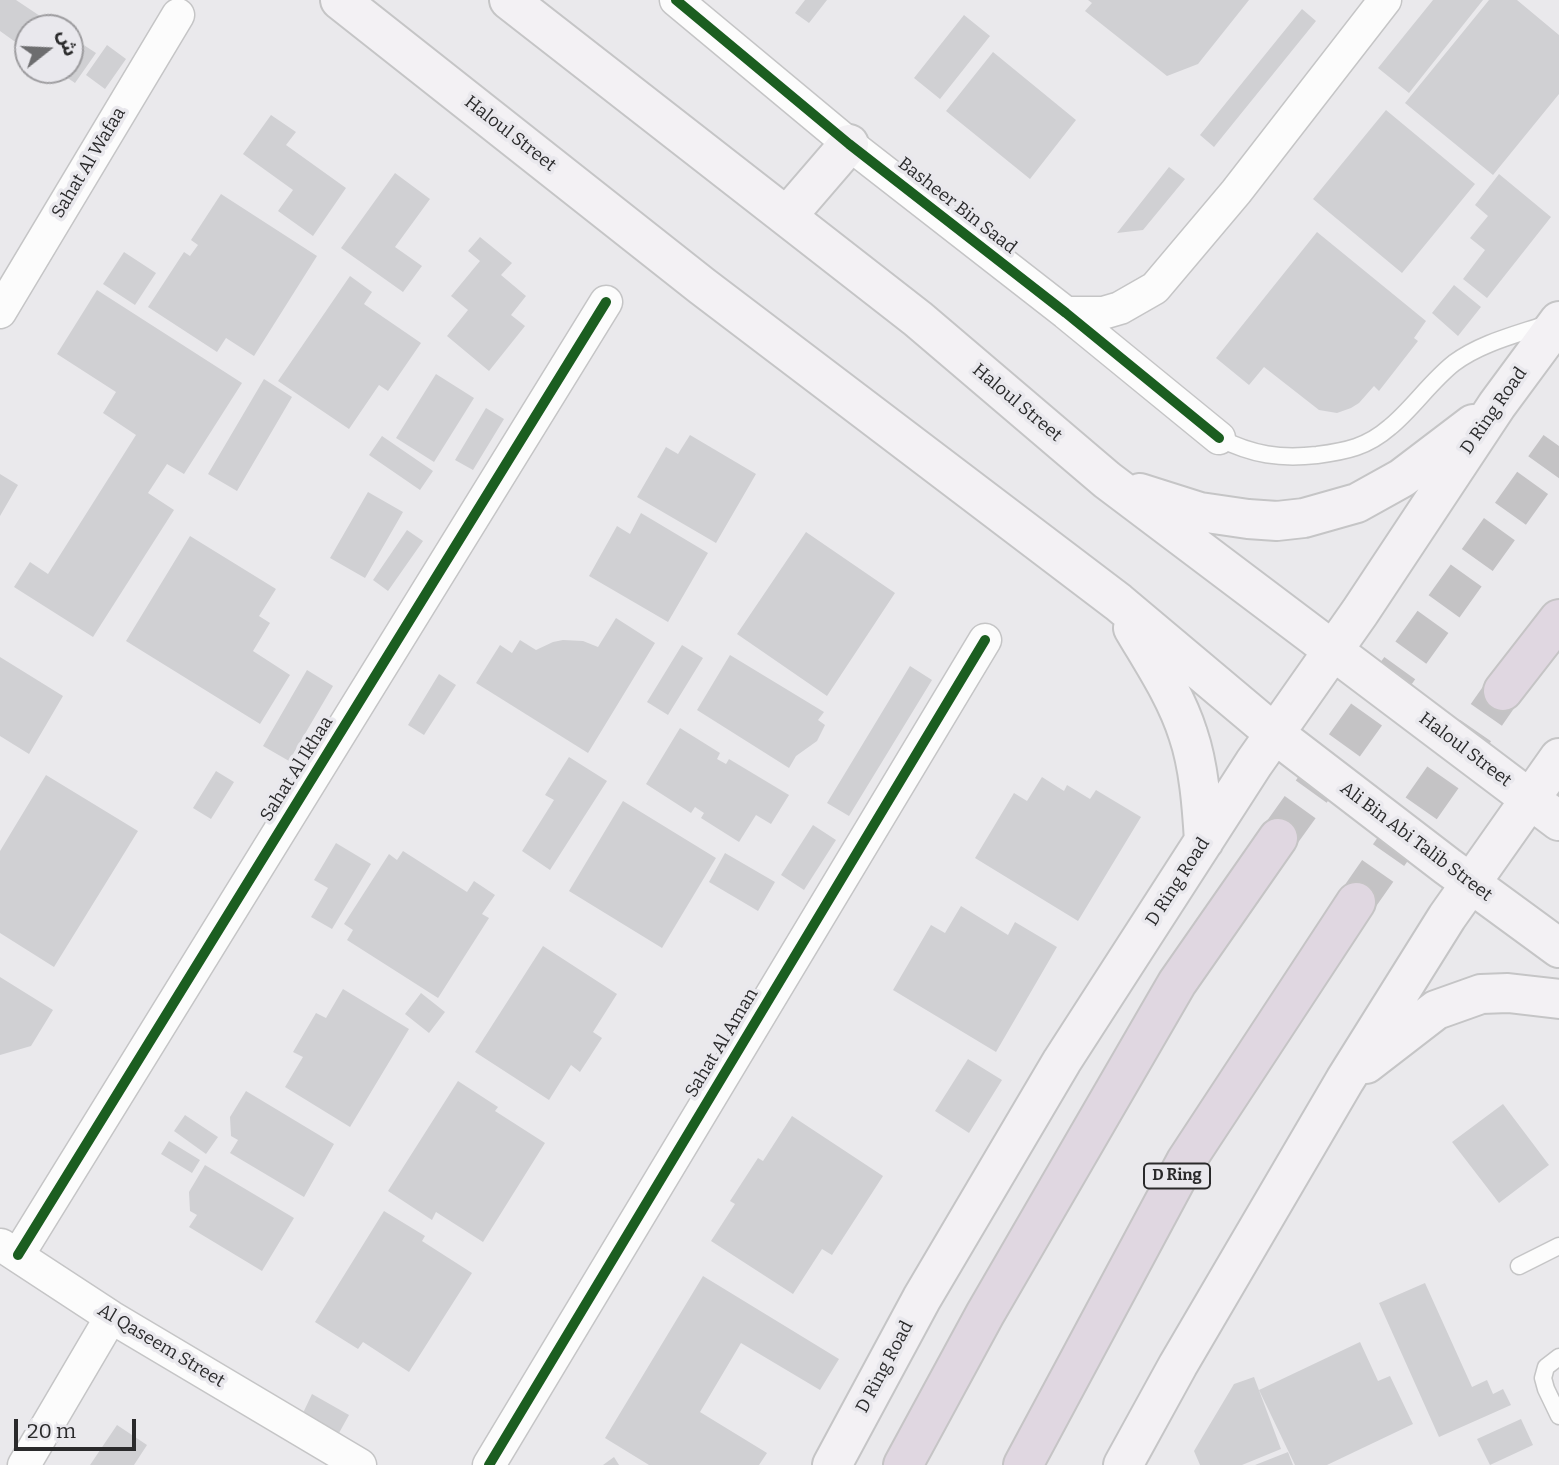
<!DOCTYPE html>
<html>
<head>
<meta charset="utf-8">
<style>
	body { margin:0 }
	#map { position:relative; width:1559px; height:1465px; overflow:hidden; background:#eae9ec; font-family:Bitter,"Noto Sans Arabic",serif }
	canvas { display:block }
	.north { position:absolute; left:14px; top:14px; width:70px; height:70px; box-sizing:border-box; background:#e9e8ed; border:2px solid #9d9c9f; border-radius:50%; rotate:72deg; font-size:19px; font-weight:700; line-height:28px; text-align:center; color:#2a2a2b }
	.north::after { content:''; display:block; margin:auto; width:24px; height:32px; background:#6d6d6f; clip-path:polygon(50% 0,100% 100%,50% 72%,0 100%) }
	.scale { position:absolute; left:14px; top:1419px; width:122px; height:32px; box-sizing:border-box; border:4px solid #2a2a2b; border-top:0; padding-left:9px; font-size:21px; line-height:24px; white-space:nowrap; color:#2a2a2b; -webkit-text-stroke:5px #e9e8ed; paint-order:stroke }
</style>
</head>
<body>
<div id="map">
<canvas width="1559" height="1465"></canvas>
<div class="north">ش</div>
<div class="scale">20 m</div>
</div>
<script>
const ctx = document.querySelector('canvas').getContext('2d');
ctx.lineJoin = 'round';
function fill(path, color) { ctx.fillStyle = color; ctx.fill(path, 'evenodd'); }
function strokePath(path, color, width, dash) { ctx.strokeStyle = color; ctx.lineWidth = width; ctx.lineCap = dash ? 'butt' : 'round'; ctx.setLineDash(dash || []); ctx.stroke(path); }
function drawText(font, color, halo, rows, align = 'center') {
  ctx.font = font + ' Bitter,serif'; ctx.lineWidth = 7; ctx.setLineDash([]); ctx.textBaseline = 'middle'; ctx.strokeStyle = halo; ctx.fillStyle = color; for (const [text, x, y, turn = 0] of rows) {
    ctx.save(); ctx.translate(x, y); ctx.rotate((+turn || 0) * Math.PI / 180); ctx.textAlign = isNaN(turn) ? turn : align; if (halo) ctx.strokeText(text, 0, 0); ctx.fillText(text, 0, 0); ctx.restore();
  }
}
fill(new Path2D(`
	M0,0H16L58,28H28V51L0,31Z
	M805,0H827L809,23L795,13Z
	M1088,0H1249L1198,64L1167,76L1085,11L1092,3Z
	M1433,0H1483L1409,93L1378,68Z
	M1489,0H1517L1559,35V94L1493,175L1405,103Z
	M1302,9L1316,21L1214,147L1200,135Z
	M964,15L990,36L940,99L914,78Z
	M70,36L96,53L75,83L56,70H70Z
	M107,45L126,59L105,89L86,75Z
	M993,52L1076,120L1030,179L946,111Z
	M1386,110L1475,184L1402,273L1313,199Z
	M271,115L296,132L286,145L346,188L313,236L278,211L293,190L243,154Z
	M1169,167L1185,179L1143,230L1117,233Z
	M395,173L430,199L395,247L422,266L403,292L341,248Z
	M1499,174L1551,217L1487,298L1463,279L1485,250L1470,238L1488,216L1475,205Z
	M221,194L317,256L254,356L226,338L217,352L148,307L184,252L190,256L198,245L191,240Z
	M1317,232L1426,321L1414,338L1418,341L1379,391L1374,386L1359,403L1351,408L1337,413L1319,410L1264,367L1249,385L1216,358Z
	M480,237L512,263L501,275L526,296L511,315L525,326L489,371L447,336L468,310L451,296L480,261L468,251Z
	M124,252L156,273L135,305L103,284Z
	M350,276L372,292L364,304L421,343L388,391L379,385L349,429L278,381Z
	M1454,285L1481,307L1458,336L1432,313Z
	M97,290L242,383L184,474L167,464L148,493L174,510L93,637L14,587L30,562L48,574L136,435L103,413L116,392L57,354Z
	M436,374L474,398L434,462L396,438Z
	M264,379L292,397L237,491L208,474Z
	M486,408L504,419L473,470L455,460Z
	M690,435L756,474L716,543L637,497L666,447L678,454Z
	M382,436L433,471L420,490L369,455Z
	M0,474L18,485L0,516Z
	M368,492L403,512L365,578L330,558Z
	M641,513L708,553L668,622L589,576L617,526L630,534Z
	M407,530L423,541L388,591L373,580Z
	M806,532L895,593L827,696L737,634Z
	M190,536L276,589L259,616L270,623L253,651L290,675L260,724L126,641Z
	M616,618L655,643L588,753L476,683L500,645L512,653L520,640L536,650L553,642L563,640L583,641L598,647Z
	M682,645L703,658L668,715L647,702Z
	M730,655L824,712L818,720L825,725L817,741L796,756L789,768L697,710Z
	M0,657L63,696L29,754L0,736Z
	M910,666L932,680L849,816L827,803Z
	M307,670L333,686L289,761L263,746Z
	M439,674L456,685L424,735L408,725Z
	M680,728L720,753L717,759L726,764L729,759L789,795L771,824L756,815L739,842L701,818L704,813L695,807L691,813L646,784Z
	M569,757L607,781L550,870L522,851L554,800L545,795Z
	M216,771L234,782L211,819L193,808Z
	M46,775L138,831L54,967L0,933V851Z
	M1042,777L1064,791L1067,785L1090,799L1096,790L1141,817L1078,921L975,858L1014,793L1027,801Z
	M623,801L716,858L662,948L569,891Z
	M813,825L836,840L804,890L781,875Z
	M336,843L371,864L332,929L311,917L328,888L314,880Z
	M403,851L467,892L474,881L495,895L482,914L489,918L438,998L347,940L353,930L344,924L389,854L397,860Z
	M725,853L775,882L758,911L709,882Z
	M961,906L1008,935L1015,922L1057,947L996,1052L893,990L931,925L945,933Z
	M543,946L617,994L593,1032L602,1038L580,1072L571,1065L549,1100L475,1052Z
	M0,977L53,1010L31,1046L0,1055Z
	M343,989L409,1029L350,1127L285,1087L303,1057L293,1052L316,1013L326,1018Z
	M421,993L445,1012L429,1033L405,1014Z
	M968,1059L1002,1080L969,1133L935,1111Z
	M458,1081L498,1107L495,1111L545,1143L483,1242L436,1212L432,1220L388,1191Z
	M246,1091L334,1144L304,1197L230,1153L238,1140L231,1136L230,1117Z
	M1503,1104L1549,1165L1499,1203L1452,1142Z
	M185,1115L218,1137L206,1154L174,1131Z
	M792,1116L883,1176L832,1255L822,1249L793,1294L711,1241L735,1204L730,1201L758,1158L763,1161Z
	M169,1141L200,1160L192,1173L161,1154Z
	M205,1165L294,1218L262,1271L189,1227L197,1215L190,1211L189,1192Z
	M384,1211L425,1236L422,1241L472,1273L409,1372L363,1342L358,1349L315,1322Z
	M703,1276L839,1359L820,1390L741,1343L700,1412L767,1453L759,1465H649L605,1438Z
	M1425,1283L1472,1387L1487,1380L1493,1394L1503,1389L1511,1405L1439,1437L1379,1303Z
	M1360,1342L1378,1381L1390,1376L1413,1424L1327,1465H1295L1259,1390Z
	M1254,1377L1281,1449L1242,1465H1200L1194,1451L1234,1384Z
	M312,1394L349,1415L339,1433L303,1413Z
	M1521,1419L1533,1445L1490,1465L1477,1439Z
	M117,1425L147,1445L134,1465H90Z
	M1288,1452L1293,1465H1255Z
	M614,1457L619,1465H603Z`), '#d0d0d3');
strokePath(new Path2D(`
	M1278,838L1559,446
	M1356,902L1503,691`), '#c4c3c5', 38, [38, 19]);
const lane = new Path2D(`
	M1219,438C1253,455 1280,459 1317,455C1347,451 1367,447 1390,427C1413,408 1430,382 1454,363C1481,343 1515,335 1547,324
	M1519,1266L1559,1246
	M1559,1357L1546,1367L1543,1378L1546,1389L1559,1416`);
const street = new Path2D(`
	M676,0L849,144L1066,313L1219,438
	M0,312L178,15
	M1066,313H1103L1120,308L1155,288L1236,192L1385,0
	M1,1245L111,1317L360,1465
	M18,1255L606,302
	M24,1465L111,1317
	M489,1465L985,640`);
const secondary = new Path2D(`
	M340,0L702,286L1118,602L1275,734L1447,866L1559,948
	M509,0L918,319L1107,480L1559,821
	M787,216L849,144
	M1140,493L1200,512L1248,519L1277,521L1304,518L1357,503L1402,478L1473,424
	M1133,628C1153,662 1176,696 1188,734C1199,766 1202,807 1204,841
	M1366,1064L1436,1010L1481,994L1508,993L1559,999
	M832,1465L922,1298L1062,1061L1254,763L1360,612L1497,405L1559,321
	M1123,1465L1178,1365L1345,1080L1447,917L1559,758`);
const highway = new Path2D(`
	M1503,691L1559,619
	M903,1465L985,1314L1177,983L1278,838
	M1023,1465L1186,1161L1356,902`);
strokePath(lane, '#c5c5c6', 19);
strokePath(street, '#c5c5c6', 35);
strokePath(secondary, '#c5c5c6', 42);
strokePath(highway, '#c5c4c5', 42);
strokePath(lane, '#fcfcfc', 16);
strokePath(street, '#fcfcfc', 32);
strokePath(secondary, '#f3f1f4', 38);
strokePath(highway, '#e0d7e1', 38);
strokePath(new Path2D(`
	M676,0L849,144L1066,313L1219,438
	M18,1255L606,302
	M489,1465L985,640`), '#1b5e20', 10);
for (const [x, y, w] of [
	[1177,1176,66]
]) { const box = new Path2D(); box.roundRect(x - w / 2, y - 12.5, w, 25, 5); ctx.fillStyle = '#e9e8ed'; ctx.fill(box); strokePath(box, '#2a2a2b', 2); }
drawText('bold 16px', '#2a2a2b', null, [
	["D Ring",1177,1176]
]);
drawText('18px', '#2a2a2b', '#e9e8ed', [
	["Haloul Street",510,134,38],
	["Sahat Al Wafaa",89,163,-59],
	["Basheer Bin Saad",957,206,38],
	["Haloul Street",1017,403,40],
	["D Ring Road",1494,411,-55],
	["Haloul Street",1465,750,37],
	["Sahat Al Ikhaa",297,769,-58],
	["Ali Bin Abi Talib Street",1416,842,37],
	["D Ring Road",1178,882,-57],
	["Sahat Al Aman",722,1043,-59],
	["Al Qaseem Street",161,1346,31],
	["D Ring Road",885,1367,-62]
]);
</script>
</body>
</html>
